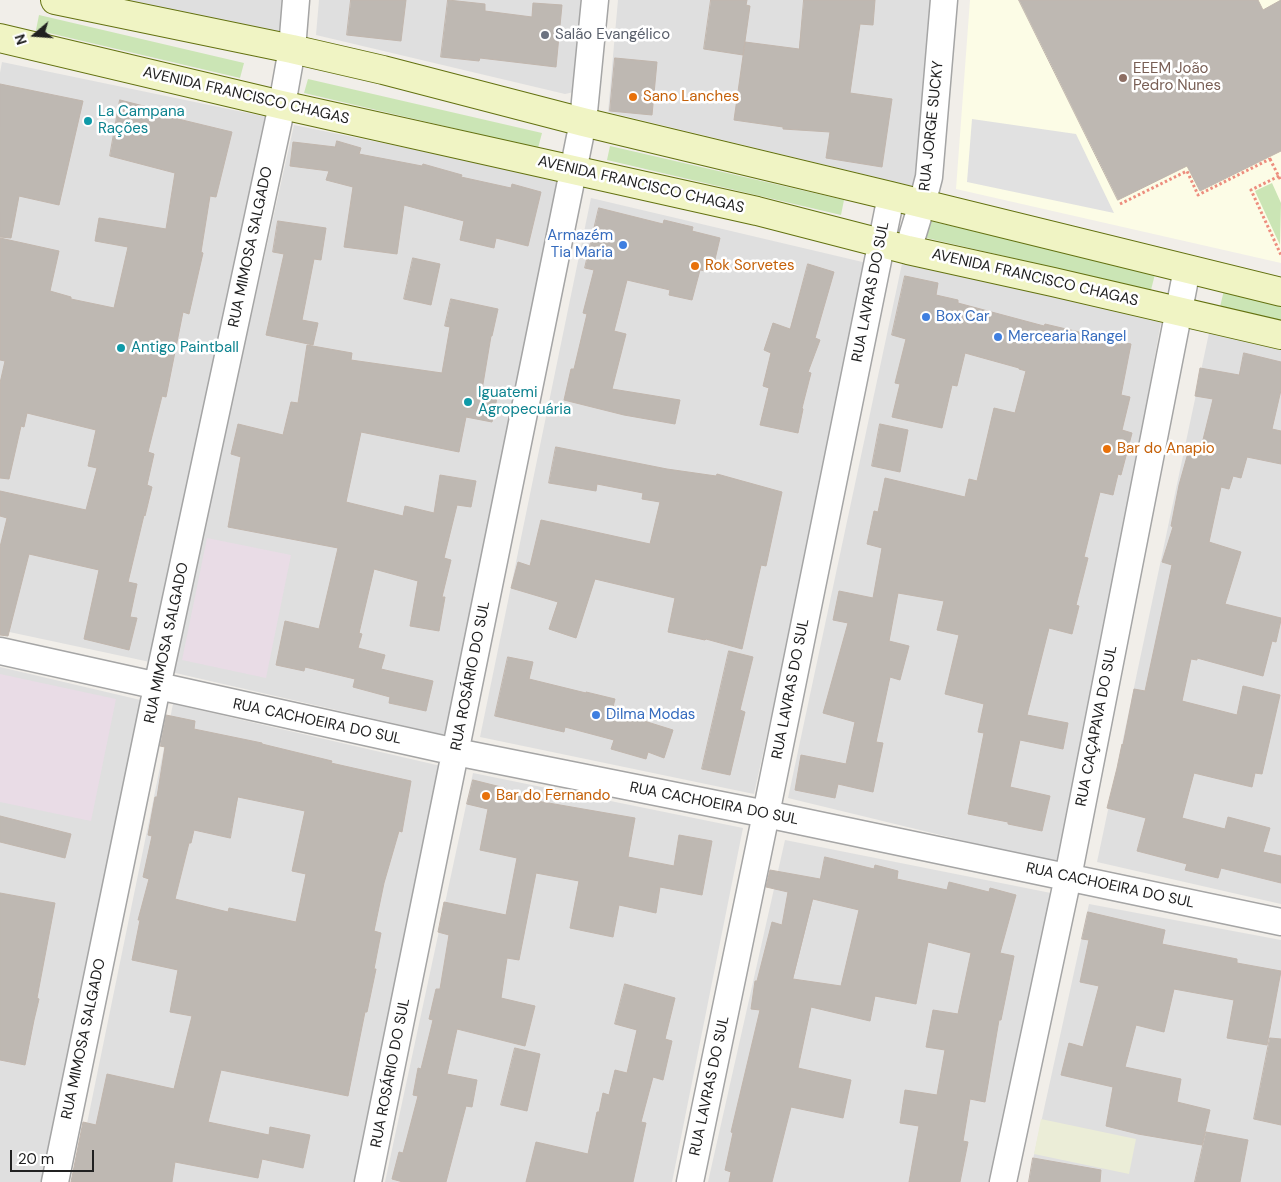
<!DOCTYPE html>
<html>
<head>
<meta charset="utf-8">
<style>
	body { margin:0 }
	#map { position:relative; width:1281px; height:1182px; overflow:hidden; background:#f1eee9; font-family:"DM Sans",sans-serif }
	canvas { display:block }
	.north { position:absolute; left:10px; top:10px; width:50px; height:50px; -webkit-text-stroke:4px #fff; paint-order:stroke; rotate:252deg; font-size:14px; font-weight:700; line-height:20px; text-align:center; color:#212121 }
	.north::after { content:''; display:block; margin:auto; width:18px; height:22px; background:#212121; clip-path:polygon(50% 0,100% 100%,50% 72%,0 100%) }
	.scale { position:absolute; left:10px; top:1150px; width:84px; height:22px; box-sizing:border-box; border:2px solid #212121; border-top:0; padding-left:6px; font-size:15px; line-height:18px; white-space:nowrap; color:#212121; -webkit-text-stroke:4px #fff; paint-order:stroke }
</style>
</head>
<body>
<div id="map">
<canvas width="1281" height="1182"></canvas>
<div class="north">N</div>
<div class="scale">20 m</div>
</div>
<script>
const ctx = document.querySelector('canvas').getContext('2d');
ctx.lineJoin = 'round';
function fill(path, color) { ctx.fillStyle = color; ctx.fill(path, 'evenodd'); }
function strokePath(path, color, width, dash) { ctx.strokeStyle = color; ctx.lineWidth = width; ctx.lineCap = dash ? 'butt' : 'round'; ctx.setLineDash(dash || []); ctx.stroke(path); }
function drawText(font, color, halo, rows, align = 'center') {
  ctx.font = font + ' "DM Sans",sans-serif'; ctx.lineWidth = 5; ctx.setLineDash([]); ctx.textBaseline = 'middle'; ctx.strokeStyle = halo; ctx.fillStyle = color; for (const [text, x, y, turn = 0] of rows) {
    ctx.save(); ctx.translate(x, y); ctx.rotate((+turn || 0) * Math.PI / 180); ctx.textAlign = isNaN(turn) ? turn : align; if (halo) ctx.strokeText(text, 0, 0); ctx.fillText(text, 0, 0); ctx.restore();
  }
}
fill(new Path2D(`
	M115,0H291L289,39Z
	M319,0H587L578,91L565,94L316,35Z
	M618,0H938L924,189L608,112Z
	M2,62L267,117L150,662L0,630V73Z
	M294,125L564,180L445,735L171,672Z
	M591,198L871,264L754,794L480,737Z
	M903,259L1161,322L1064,865L788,798Z
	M1209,333L1281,349V904L1097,862Z
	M0,667L149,702L50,1182H0Z
	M173,704L441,766L355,1182H75Z
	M473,773L743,828L672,1182H385Z
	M785,840L1056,894L995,1182H708Z
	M1089,904L1281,940V1182H1028Z`), '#dfdfdf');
fill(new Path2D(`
	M207,538L291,555L266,678L182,660Z
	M0,674L116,699L91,821L0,802Z`), '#e9dce6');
fill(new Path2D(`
	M970,0H1281V263L956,189Z`), '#fcfce6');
fill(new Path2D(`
	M1041,1119L1136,1139L1129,1174L1034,1154Z`), '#ebedd7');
fill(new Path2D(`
	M39,15L244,63L240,78L36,30Z
	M308,79L542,133L538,148L304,93Z
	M610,146L844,200L841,215L607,160Z
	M1272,183L1281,203L1280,245L1255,191Z
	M922,219L1155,274L1151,290L918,236Z
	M1224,290L1281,304V321L1220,307Z`), '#cbe5b5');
fill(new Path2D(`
	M972,119L1076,134L1114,213L967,182Z`), '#e1e1e1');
const building = new Path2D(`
	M351,0H406L401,41L347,35Z
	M448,0L485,4V11L532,17L533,3L562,5L556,67L480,58L479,61L441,57Z
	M711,0H747L746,5L750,6L743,55L704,49Z
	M804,0H875L873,25L860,24L850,93L892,99L882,167L826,158L830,132L783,129V127L734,120L745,42L799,49Z
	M1019,0H1258L1263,10L1281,0V151L1200,191L1187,166L1118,200Z
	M615,58L657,62L652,115L610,111Z
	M0,84L83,101L59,205L19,196L11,238L0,237Z
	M120,100L175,114L174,118L232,132L216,197L210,196L201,252L203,253L189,314L183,312L166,397L162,396L148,452L154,454L147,485L152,487L145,516L144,515L128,582L137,584L130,617L137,618L129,650L84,639L99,570L29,554L8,636L0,635V547L7,518L0,516V491L86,510L97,468L88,466L96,430L27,413L24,427L21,426L9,479L0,478V383L5,361L0,360V238L59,251L50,291L71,297V299L114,308L128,247L95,241L99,218L166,229L175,173L110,156Z
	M337,141L361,148L359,154L422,166L423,164L462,175L461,177L511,188L512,184L541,192L528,246L496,238L494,248L460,240L464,221L404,205L397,254L344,247L353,187L326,180L329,171L290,166L293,142L335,147Z
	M599,208L663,224L664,220L693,227L692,231L720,238L712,272L700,270L692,300L669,295L670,290L627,280L614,331L626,334L612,389L680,400L675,424L624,415L564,400L571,369H574L587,314L583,313L594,270L585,268Z
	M278,221L326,228L321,260L314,259L302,320L318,323L313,345L266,335L284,254L273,252Z
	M413,258L440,264L431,305L404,299Z
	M808,264L834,272L815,338L820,340L808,372L811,373L802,408L803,409L798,433L760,425L769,388L763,386L771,353L764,350L773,323L790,329Z
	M905,276L938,283L936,295L958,300V303L1044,326L1045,324L1079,332V333L1131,344L1121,395L1130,397L1122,430L1132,433L1121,475L1118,474L1113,495L1100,492L1084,557L1088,558L1076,605L1079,606L1072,634L1049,628L1027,715L1068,723L1063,749L1020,740L1010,787L1050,796L1042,831L1008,824V822L968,814L984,733L978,732L984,704L945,694L959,635L937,630L944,601L898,593L889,641L909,646L900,680L890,677L876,742L883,743L873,792L838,784L835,798L795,790L801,755L846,764L855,722L823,713L848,623L833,620L839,591L873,598L882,548L867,544L874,511L878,512L885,478L965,497L969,479L977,481L994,408L1015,413L1026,371L1019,369V368L965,353L957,386L952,385L942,428L892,417L900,384L895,383L906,339L892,335Z
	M451,299L498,309L492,336H491L482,390L498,393L492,422L466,417L459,452L361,432L346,502L403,516L405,506L434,513L440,475L476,481L471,507L457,505L444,558L451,560L442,597H445L439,631L410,626L418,581L374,569L359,633L362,634L358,648L385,655L381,669L433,681L426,711L389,703L390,697L353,687L355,679L305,667L304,671L276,665L285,621L319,629L338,548L228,527L241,457L231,454L238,424L283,435L291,402L298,403L307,345L352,353L351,360L442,373L450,327L445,326Z
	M1244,353L1281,362V390L1272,429L1281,431V464L1247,457L1241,478L1233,476L1229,489L1221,487L1209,542L1241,552L1225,604L1281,618V620L1276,642L1272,641L1263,676L1197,658V660L1191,659L1182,701L1237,715L1243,686L1280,695L1262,774L1255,773L1252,787L1194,773L1182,818L1225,829L1228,817L1270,828L1263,852L1281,856V883L1221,868L1218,878L1185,870L1187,864L1137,851L1146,818L1107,808L1117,768L1122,744L1123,745L1134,689L1145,691L1172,565L1162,562L1173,527L1171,526L1179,485L1188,453L1199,456L1213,399L1195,396L1200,368L1239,375Z
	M880,424L908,430L900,472L872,466Z
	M556,447L667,469L716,476L717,474L782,492L766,566L761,565L742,649L706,639L705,640L668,632L675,598L595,579L576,638L549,629L558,602L511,588L518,562L530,566L541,520L650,544L660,502L642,499L643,493L597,484L596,491L549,483Z
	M729,651L753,657L740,710L745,712L730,775L702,769Z
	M508,657L533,662L529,679L586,693V692L615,699L612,711L673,730L664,758L648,752L646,759L611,749L614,740L565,727L564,732L495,716Z
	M166,715L195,721L194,729L262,743V744L332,761L331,763L411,781L402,832L399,831L384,883L374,931L381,933L374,969H376L367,1012H365L348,1096L221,1070L208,1122L269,1135L270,1127L310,1135L303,1168L262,1159L258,1178L175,1162L172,1182H71L83,1122L96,1125L107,1074L174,1089L192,1016L170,1012L178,970L132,960L140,920H138L149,879L143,877L152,836L148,835L155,797H157L165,747L160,746ZM238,797L305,811L292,871L306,874L296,922L229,908L228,912L175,899L189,843H191L194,830L230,838Z
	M473,780L505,788L504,793L537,800V801L635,818L628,857L674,866L679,835L712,841L702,895L660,887L656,913L619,905L613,937L570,928L579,881L536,873L519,960L507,958L501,998L535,1006L525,1046L457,1029L447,1074L477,1080L472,1107L466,1106L446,1182H403L392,1179L399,1152L403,1153L418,1096L413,1095L418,1068L421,1069L433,1020L429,1019L436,989H440L449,935L438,932L444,902L506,915L517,858L480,850L488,809L467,804Z
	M0,816L71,834L65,858L0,842Z
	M825,857L874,869L875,865L898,871L897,879L947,890L949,882L989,892L990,888L1016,895L1000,953L1014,956L1001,1020H999L985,1102L970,1099L963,1141L968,1142L960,1182H909L919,1126L900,1123L905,1090L937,1095L945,1050L926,1047L933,1010L958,1014L971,953L928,942L916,1004L875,996L870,1021L811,1007L798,1068L851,1080L843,1118L791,1107L772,1182H729L731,1172L725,1170L733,1133L731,1132L760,1010L751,1009L755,981H757L772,922L782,925L788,892L766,887L770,870L820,879ZM813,899L859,910L841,986L793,979Z
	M0,893L55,903L37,998L39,999L34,1020L25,1065L0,1060Z
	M1088,912L1165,930L1162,944L1237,959V963L1281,971L1267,1045L1227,1038L1234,1000L1174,989L1164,1032L1136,1025L1125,1067L1181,1079L1177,1102L1210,1110L1202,1145L1138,1134L1106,1126L1113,1087L1061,1075L1069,1043L1083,1047L1099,986L1080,982L1089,940L1082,939Z
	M625,984L675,998L665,1039L672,1041L663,1080L653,1077L641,1122L646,1123L633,1182H526L536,1142L588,1154L597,1112H599L603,1093L609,1095L615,1070L627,1073L637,1030L615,1024Z
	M1270,1038L1281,1039V1125L1254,1119Z
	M515,1048L540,1054L527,1111L501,1105Z
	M1206,1132L1248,1140L1240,1182H1195Z
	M1033,1158L1101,1170L1100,1182H1029Z`);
fill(building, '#beb8b2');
strokePath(building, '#c1b6ad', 1);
const minor = new Path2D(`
	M908,250L922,204L929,177L944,0
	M0,651L456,752L766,814L1281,922
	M55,1182L157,687L282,105L292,49L296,0
	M368,1182L583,122L595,0
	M690,1182L766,814L891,196
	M1003,1182L1068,877L1187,269`);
const secondary = new Path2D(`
	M55,0L292,49L383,70L583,122L891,196L1281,292
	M0,38L282,105L757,211L908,250L1053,282L1281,335`);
strokePath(minor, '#a5a5a5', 29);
strokePath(secondary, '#637110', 30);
strokePath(new Path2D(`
	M1270,159L1281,181
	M1279,176L1251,190L1281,255
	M1120,204L1187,171L1198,195L1270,159L1269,157`), '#ed8d7e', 3, [2.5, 2.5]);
strokePath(minor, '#fff', 26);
strokePath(secondary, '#f0f4c4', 28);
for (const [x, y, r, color] of [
	[545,35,5,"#6b7280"],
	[1123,78,5,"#8d6e63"],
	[633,97,5,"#e8710a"],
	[88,121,5,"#0f9aa8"],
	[623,245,5,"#3f7fe0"],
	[695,266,5,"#e8710a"],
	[926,317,5,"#3f7fe0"],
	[998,337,5,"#3f7fe0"],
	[121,348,5,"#0f9aa8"],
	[468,402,5,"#0f9aa8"],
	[1107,449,5,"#e8710a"],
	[596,715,5,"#3f7fe0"],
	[486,796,5,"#e8710a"]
]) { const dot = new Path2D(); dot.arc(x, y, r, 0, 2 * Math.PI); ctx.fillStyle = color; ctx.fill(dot); strokePath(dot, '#fff', 2); }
drawText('15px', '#5b616d', '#fff', [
	["Salão Evangélico",555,35]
], 'left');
drawText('15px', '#785e54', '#fff', [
	["EEEM João",1133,69],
	["Pedro Nunes",1133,86]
], 'left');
drawText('15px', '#212121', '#fff', [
	["AVENIDA FRANCISCO CHAGAS",246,96,13],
	["RUA JORGE SUCKY",932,126,-84],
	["AVENIDA FRANCISCO CHAGAS",641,185,13],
	["RUA MIMOSA SALGADO",251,247,-78],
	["AVENIDA FRANCISCO CHAGAS",1035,278,13],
	["RUA LAVRAS DO SUL",871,292,-79],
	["RUA MIMOSA SALGADO",167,643,-78],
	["RUA ROSÁRIO DO SUL",471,676,-79],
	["RUA LAVRAS DO SUL",791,689,-79],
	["RUA CACHOEIRA DO SUL",317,722,12],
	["RUA CAÇAPAVA DO SUL",1097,726,-79],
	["RUA CACHOEIRA DO SUL",714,804,11],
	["RUA CACHOEIRA DO SUL",1110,886,12],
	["RUA MIMOSA SALGADO",84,1039,-78],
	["RUA ROSÁRIO DO SUL",391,1073,-79],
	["RUA LAVRAS DO SUL",710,1086,-78]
]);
drawText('15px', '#c56008', '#fff', [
	["Sano Lanches",643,97],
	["Rok Sorvetes",705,266],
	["Bar do Anapio",1117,449],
	["Bar do Fernando",496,796]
], 'left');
drawText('15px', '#0d838f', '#fff', [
	["La Campana",98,112],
	["Rações",98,129],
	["Antigo Paintball",131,348],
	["Iguatemi",478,393],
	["Agropecuária",478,410]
], 'left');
drawText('15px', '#366cbe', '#fff', [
	["Armazém",613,236,"right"],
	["Tia Maria",613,253,"right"],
	["Box Car",936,317],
	["Mercearia Rangel",1008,337],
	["Dilma Modas",606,715]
], 'left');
</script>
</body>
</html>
